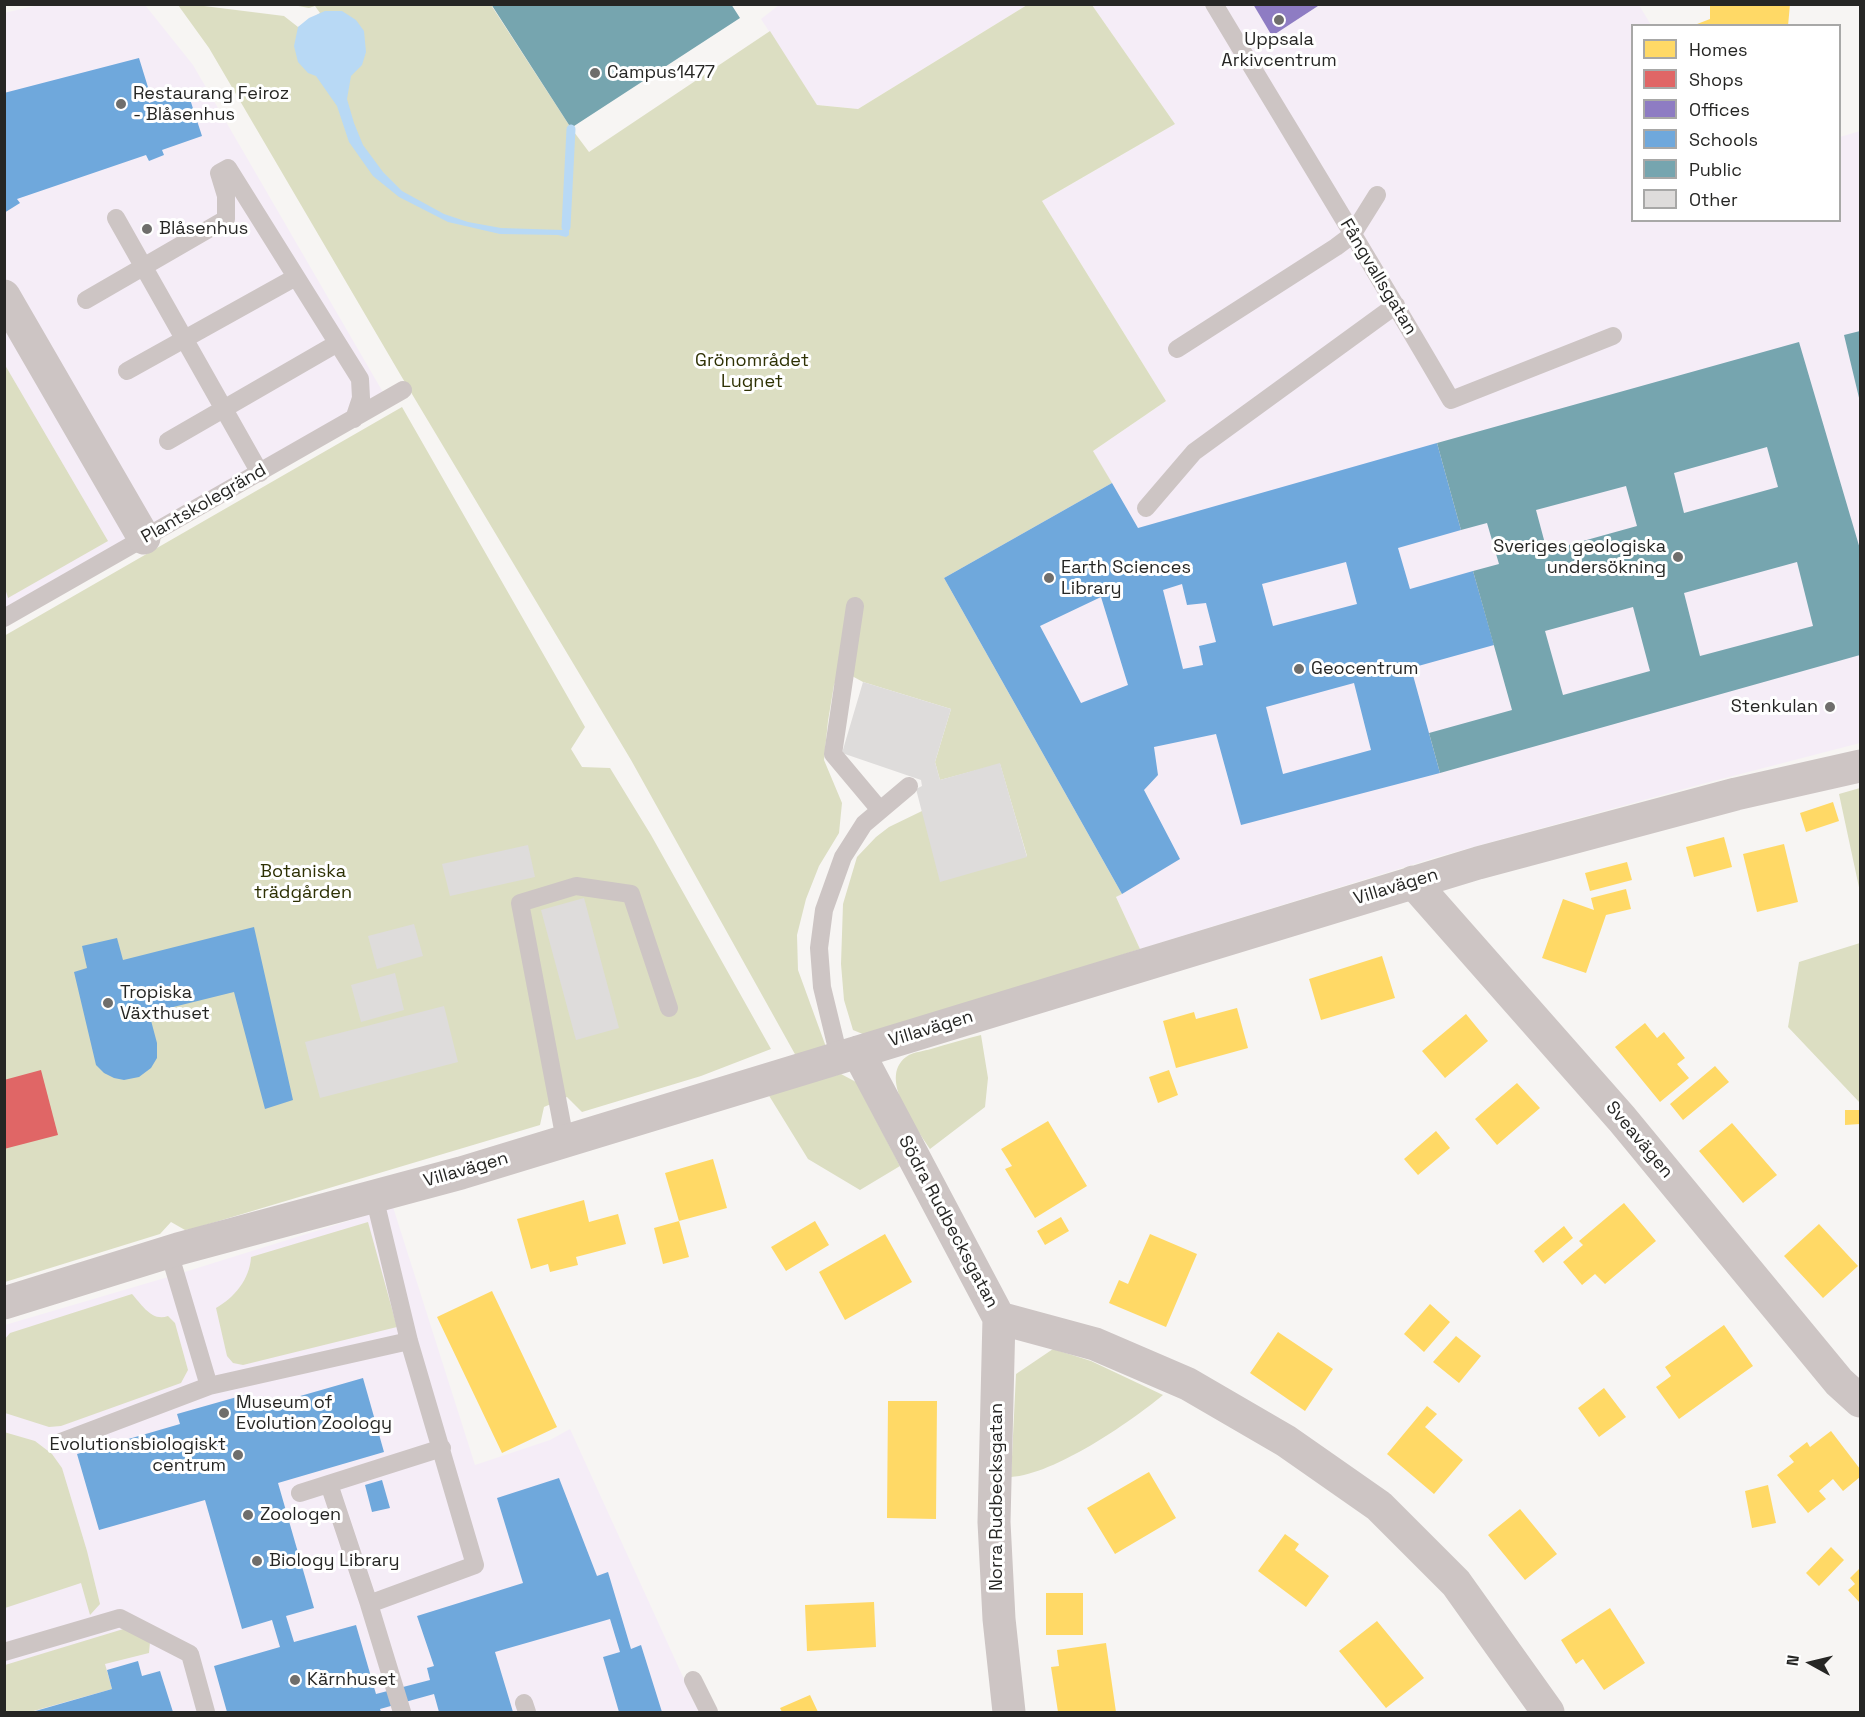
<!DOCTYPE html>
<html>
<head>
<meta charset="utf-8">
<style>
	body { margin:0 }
	#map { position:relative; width:1865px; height:1717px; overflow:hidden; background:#f7f5f3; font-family:"Space Grotesk",sans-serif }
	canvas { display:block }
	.frame { position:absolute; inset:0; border:6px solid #262624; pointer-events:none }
	.legend { position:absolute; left:1631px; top:24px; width:210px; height:198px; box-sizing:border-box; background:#fff; border:2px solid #a8a8a7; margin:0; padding:8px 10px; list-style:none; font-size:18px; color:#262624 }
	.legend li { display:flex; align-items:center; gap:12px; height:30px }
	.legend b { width:30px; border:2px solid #a8a8a7 }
	.north { position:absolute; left:1781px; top:1633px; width:60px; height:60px; -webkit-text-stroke:4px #fff; paint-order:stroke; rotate:278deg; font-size:16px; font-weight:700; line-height:24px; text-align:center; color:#262624 }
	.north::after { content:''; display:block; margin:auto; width:21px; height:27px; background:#262624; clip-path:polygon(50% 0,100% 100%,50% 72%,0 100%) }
</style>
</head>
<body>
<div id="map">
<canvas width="1865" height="1717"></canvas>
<div class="frame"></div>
<ul class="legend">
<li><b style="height:16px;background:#ffd966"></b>Homes</li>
<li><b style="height:16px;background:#e06666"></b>Shops</li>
<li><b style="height:16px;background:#8e7cc3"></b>Offices</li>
<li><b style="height:16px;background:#6fa8dc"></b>Schools</li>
<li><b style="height:16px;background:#76a5af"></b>Public</li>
<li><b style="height:16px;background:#dedcdb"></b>Other</li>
</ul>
<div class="north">N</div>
</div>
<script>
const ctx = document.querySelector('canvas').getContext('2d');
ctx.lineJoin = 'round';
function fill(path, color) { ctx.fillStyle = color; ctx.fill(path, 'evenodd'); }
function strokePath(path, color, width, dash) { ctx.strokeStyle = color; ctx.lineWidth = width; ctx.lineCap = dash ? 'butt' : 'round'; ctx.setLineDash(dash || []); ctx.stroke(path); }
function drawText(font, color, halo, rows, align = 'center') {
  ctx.font = font + ' "Space Grotesk",sans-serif'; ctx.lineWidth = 6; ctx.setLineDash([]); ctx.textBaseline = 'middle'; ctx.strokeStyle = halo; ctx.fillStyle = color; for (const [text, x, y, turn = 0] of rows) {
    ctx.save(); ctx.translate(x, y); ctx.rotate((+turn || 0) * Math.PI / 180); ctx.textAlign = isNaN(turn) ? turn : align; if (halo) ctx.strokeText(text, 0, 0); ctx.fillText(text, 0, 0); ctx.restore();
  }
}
fill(new Path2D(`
	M39,5H145L193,65L384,394L4,609V13Z
	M779,5H1027L858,109L817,105L761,19Z
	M1092,5H1639L1651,25L1632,26V220H1840V137L1860,131V743L1702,784L1437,857L1140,949L1116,897L1122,893L944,578L1111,483L1093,451L1166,401L1042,201L1175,124Z
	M393,1207L475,1465L550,1440L570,1429L699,1712H5V1325L175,1275Z`), '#f5edf7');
fill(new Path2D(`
	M178,5H196L284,16L298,27L320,13L315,6L309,8L293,5H491L571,128L589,152L770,31L817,105L858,109L1027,5H1092L1175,124L1042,201L1166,401L1093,451L1112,483L944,578L1122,894L1116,897L1140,949L870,1037L853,1030L844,1000L841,964L843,904L857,857L876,837L889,827L922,811L1027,856L1000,764L940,780L935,762L951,709L863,682L841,670L834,685L828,721L824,760L842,803L839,833L819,866L806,899L797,935L798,970L826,1047L796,1056L631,760L400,374L209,48Z
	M5,365L108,541L8,598L4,585Z
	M402,407L585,727L571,749L582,767L610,768L651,835L771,1049L701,1076L582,1112L567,1097L544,1107L540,1125L192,1229L185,1230L171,1222L160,1234L5,1282L4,636Z
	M1860,788V892L1839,794Z
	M1860,943V1103L1788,1027L1799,962Z
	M981,1035L988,1078L985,1107L930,1149C916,1127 875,1075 909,1055C915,1052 924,1051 931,1049C948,1044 964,1039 981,1035Z
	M841,1074L856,1082L900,1166L860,1190L808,1159L768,1094Z
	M368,1222L397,1327L243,1365L233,1363L227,1356L216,1308C234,1298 250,1279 251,1257Z
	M132,1294C142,1305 152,1322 168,1316L175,1323L188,1370L181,1383L61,1426L49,1427L5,1413V1339L10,1333Z
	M1053,1349L1091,1361L1163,1395C1129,1423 1055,1474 1011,1477L1016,1374Z
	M4,1432L35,1441L52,1454L62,1468L87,1551L100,1604L90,1615L81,1583L5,1608Z
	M130,1627L150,1642L149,1653L105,1664L112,1689L30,1712H5V1665Z`), '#dcdec2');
fill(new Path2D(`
	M325,11H342L356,20L364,31L366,52L362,65L351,76L347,99L354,123L363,145L383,172L402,191L444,214L468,222L501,228L563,230L566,227L569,230V235L566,237L558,235L500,234L448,222L399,197L373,176L349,142L337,106L316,76L308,73L298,62L294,46L298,27L309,18Z`), '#b8d9f5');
fill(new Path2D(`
	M1710,4H1790L1788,26H1692L1710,19Z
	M1833,802L1839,821L1806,832L1800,813Z
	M1724,837L1732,867L1694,877L1686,847Z
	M1784,844L1798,902L1757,912L1743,854Z
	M1627,862L1632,880L1590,891L1585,873Z
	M1626,889L1631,909L1606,915L1586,973L1542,958L1563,899L1594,910L1591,898Z
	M1382,956L1395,998L1321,1020L1309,979Z
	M1237,1008L1248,1048L1176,1068L1163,1021L1194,1012L1196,1019Z
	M1466,1014L1488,1041L1445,1078L1422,1051Z
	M1645,1023L1657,1038L1664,1032L1685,1058L1677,1064L1689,1078L1660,1102L1615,1047Z
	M1715,1066L1729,1082L1683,1120L1670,1104Z
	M1169,1070L1178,1095L1158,1103L1149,1077Z
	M1517,1083L1540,1108L1497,1145L1475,1119Z
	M1845,1110H1860V1124L1845,1125Z
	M1048,1121L1087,1186L1035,1218L1005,1169L1012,1166L1001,1149Z
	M1732,1123L1777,1175L1743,1203L1699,1151Z
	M1436,1131L1450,1148L1418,1175L1404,1159Z
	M713,1159L727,1208L679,1221L665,1173Z
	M584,1200L589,1222L618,1214L626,1244L576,1257L578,1265L550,1272L548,1264L531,1269L517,1219Z
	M1624,1203L1656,1241L1605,1284L1595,1274L1582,1285L1563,1262L1583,1245L1579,1241Z
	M1061,1217L1069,1231L1045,1245L1037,1231Z
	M679,1221L689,1257L663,1264L654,1228Z
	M815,1221L829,1245L786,1271L771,1247Z
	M1819,1224L1858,1266L1823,1298L1784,1256Z
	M1564,1226L1573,1238L1543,1263L1534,1251Z
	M885,1234L912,1282L845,1320L819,1272Z
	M1150,1234L1197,1254L1166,1327L1109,1303L1119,1280L1128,1284Z
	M492,1291L557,1427L502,1453L437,1317Z
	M1430,1304L1450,1322L1424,1352L1404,1334Z
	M1724,1325L1753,1366L1679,1419L1656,1387L1671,1376L1665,1367Z
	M1278,1332L1333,1369L1305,1411L1250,1373Z
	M1456,1336L1481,1356L1459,1383L1433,1362Z
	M1604,1388L1626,1417L1599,1437L1578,1408Z
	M888,1401H937L936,1519L887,1518Z
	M1427,1406L1437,1414L1425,1427L1463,1460L1434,1494L1387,1454Z
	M1831,1431L1860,1469V1477L1843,1491L1833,1479L1819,1491L1826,1499L1808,1513L1777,1475L1794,1462L1789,1456L1807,1442L1810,1447Z
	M1149,1472L1176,1518L1115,1554L1087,1508Z
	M1768,1485L1776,1523L1752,1528L1745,1491Z
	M1520,1509L1557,1554L1525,1580L1488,1535Z
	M1285,1534L1299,1544L1295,1550L1329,1576L1306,1607L1258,1571Z
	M1831,1547L1844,1560L1819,1586L1806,1573Z
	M1860,1568V1603L1848,1590L1855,1584L1850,1578Z
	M1046,1593H1083V1635H1046Z
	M874,1602L876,1647L807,1651L805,1605Z
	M1610,1608L1645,1663L1604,1690L1583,1659L1576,1664L1561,1640Z
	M1377,1621L1424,1678L1386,1708L1339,1651Z
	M1106,1643L1116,1712H1058L1051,1667L1059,1666L1057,1650Z
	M810,1695L818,1712H782L780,1708Z`), '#ffd966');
fill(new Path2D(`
	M41,1070L58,1135L4,1149V1080Z`), '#e06666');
fill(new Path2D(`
	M1253,4H1321L1272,36Z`), '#8e7cc3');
fill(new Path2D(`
	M139,58L151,97L147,98L149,103L187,90L202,136L162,150L164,155L149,161L146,155L17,199L20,203L4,213V93Z
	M1437,443L1461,530L1398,548L1410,589L1473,571L1494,645L1411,668L1440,773L1241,825L1216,734L1154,747L1158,775L1144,790L1180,859L1122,894L944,578L1112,483L1138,528ZM1346,562L1357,604L1273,626L1262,584ZM1182,584L1187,605L1206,603L1216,642L1199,646L1203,665L1183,669L1163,590ZM1101,597L1128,685L1081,703L1040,626ZM1354,683L1371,750L1283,774L1266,707Z
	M254,927L293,1100L265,1109L234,992L149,1013L157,1043V1058L151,1068L139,1077L124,1080L114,1078L104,1073L96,1065L74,972L87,968L82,946L117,938L123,960Z
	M363,1378L384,1452L278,1483L314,1608L286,1616L294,1642L356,1625L376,1694L430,1680L427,1668L434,1666L417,1616L523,1583L497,1498L559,1478L597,1576L608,1572L631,1649L641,1645L662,1712H619L603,1657L620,1652L610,1619L495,1652L513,1712H439L434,1694L380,1709L381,1712H227L214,1666L280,1647L272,1620L242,1629L205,1500L99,1530L77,1454L180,1424L177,1414L251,1393L255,1409Z
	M382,1480L390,1508L372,1512L365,1485Z
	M138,1661L142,1676L160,1671L173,1712H32L112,1689L107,1670Z`), '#6fa8dc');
fill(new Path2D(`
	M491,4H731L740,18L571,128Z
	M1860,331V402L1844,335Z
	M1799,342L1860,549V655L1440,773L1429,733L1512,710L1473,571L1499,564L1487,523L1461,530L1437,443ZM1767,447L1778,487L1684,513L1674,473ZM1626,486L1637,526L1547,551L1536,510ZM1797,562L1813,626L1700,656L1684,593ZM1633,607L1650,671L1563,695L1545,631Z`), '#76a5af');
strokePath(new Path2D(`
	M566,227L571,129`), '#b8d9f5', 9);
fill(new Path2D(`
	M863,682L951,709L935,762L940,780L1000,763L1027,857L940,882L916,789L922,786L921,780L842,753Z
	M528,845L535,877L450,896L442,864Z
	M584,898L619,1028L576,1040L541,910Z
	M414,924L423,956L377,969L368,936Z
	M395,973L404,1010L361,1022L351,985Z
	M444,1006L458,1062L320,1098L305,1042Z`), '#dedcdb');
strokePath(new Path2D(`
	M1214,4C1293,136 1374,267 1451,400L1613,336
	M116,218L260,473
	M86,300L226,219V196L219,173L228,168L360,379L361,398L354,419
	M1177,349L1336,247L1352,235L1377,195
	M127,371L296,277
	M168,441L336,344
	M1146,508L1194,452L1396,305
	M855,606L833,754L880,810
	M4,618L403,390
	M839,1057L822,987L819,948L824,910L843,857L864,824L909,786
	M565,1140L520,903L576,886L631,894L669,1008
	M169,1252L209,1386
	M61,1442L209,1386L409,1341
	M329,1484L369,1604L402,1712
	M300,1493L442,1448
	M369,1604L475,1565L409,1341L374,1196
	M4,1652L120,1618L190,1654L206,1712
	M693,1680L709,1712
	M524,1703L527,1712`), '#cdc5c4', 18);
strokePath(new Path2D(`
	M4,296L144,538
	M1413,882L1622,1119L1839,1382L1860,1401
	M858,1052L999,1318L1095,1344L1188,1384L1286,1441L1379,1506L1456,1583L1548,1712
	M4,1303L178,1249L461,1173L1478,863L1736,794L1860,766
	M999,1318L994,1522L999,1619L1009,1712`), '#cdc5c4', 33);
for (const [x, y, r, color] of [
	[1279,20,6,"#6f6e6c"],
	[595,73,6,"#6f6e6c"],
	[121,104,6,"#6f6e6c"],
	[147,229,6,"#6f6e6c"],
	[1678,557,6,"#6f6e6c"],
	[1049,578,6,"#6f6e6c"],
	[1299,669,6,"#6f6e6c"],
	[1830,707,6,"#6f6e6c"],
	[108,1003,6,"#6f6e6c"],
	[224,1413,6,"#6f6e6c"],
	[238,1455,6,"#6f6e6c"],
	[248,1515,6,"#6f6e6c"],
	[257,1561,6,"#6f6e6c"],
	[295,1680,6,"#6f6e6c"]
]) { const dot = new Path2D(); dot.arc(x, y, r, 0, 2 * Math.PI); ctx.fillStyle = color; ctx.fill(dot); strokePath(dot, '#fff', 2); }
drawText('18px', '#262624', '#fff', [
	["Uppsala",1279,40,"center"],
	["Arkivcentrum",1279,61,"center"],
	["Campus1477",607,73],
	["Restaurang Feiroz",133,94],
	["- Blåsenhus",133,115],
	["Blåsenhus",159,229],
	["Sveriges geologiska",1666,547,"right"],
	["undersökning",1666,568,"right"],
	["Earth Sciences",1061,568],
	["Library",1061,589],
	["Geocentrum",1311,669],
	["Stenkulan",1818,707,"right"],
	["Tropiska",120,993],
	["Växthuset",120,1014],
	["Museum of",236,1403],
	["Evolution Zoology",236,1424],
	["Evolutionsbiologiskt",226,1445,"right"],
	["centrum",226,1466,"right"],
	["Zoologen",260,1515],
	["Biology Library",269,1561],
	["Kärnhuset",307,1680]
], 'left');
drawText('18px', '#262624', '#fff', [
	["Fångvallsgatan",1378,277,59],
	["Plantskolegränd",204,504,-30],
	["Villavägen",1396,887,-17],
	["Villavägen",931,1029,-17],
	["Sveavägen",1639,1140,50],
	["Villavägen",466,1170,-16],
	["Södra Rudbecksgatan",948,1222,62],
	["Norra Rudbecksgatan",997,1497,-90]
]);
drawText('18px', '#2e3104', '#fff', [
	["Grönområdet",752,361],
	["Lugnet",752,382],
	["Botaniska",303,872],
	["trädgården",303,893]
]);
</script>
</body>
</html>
